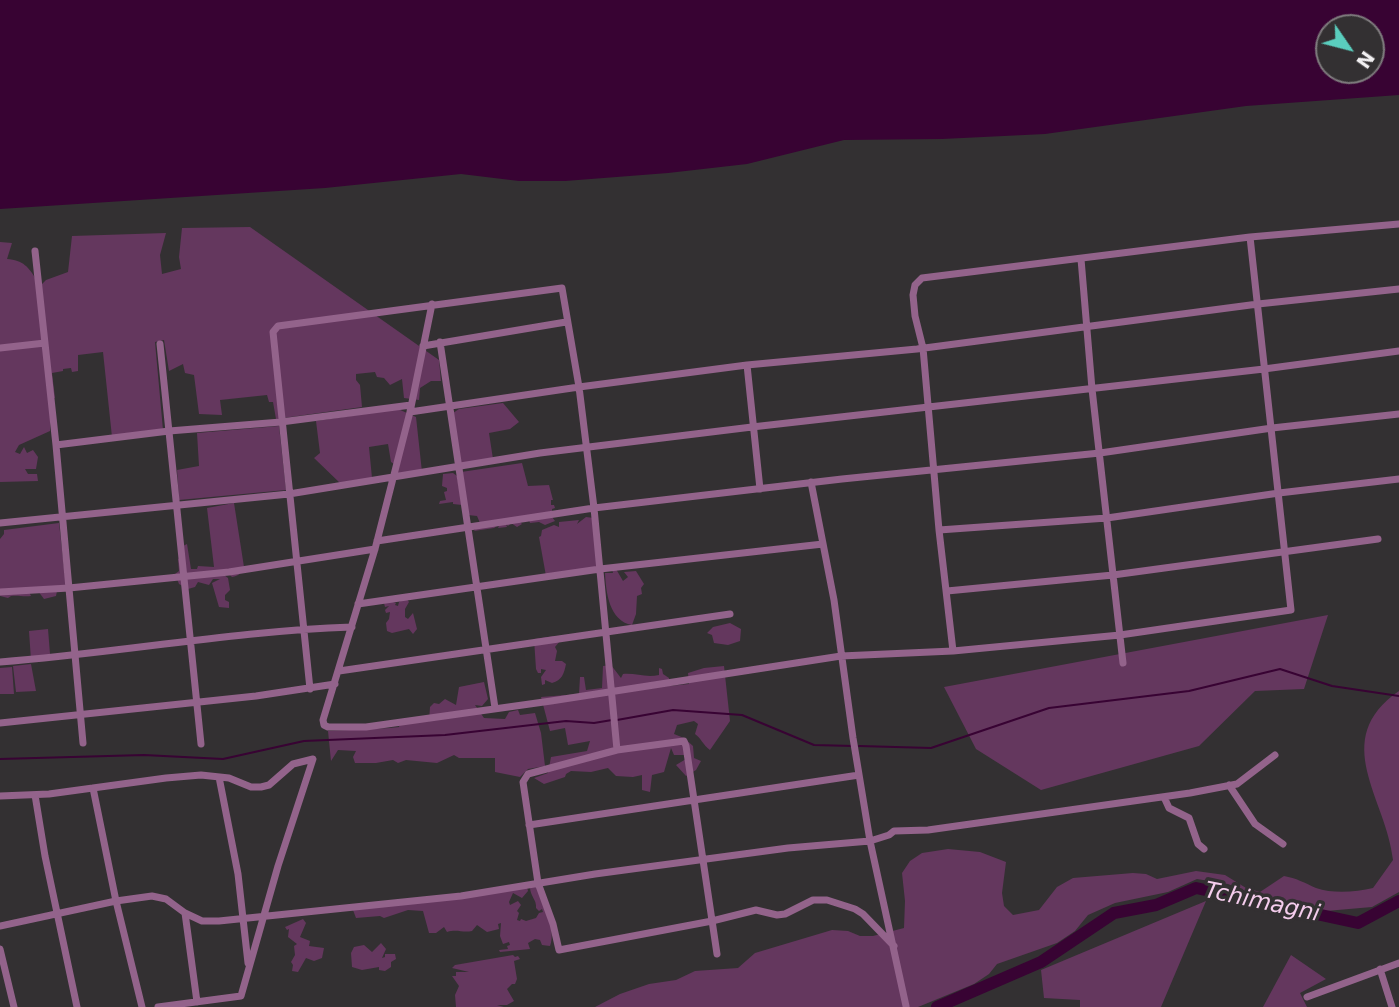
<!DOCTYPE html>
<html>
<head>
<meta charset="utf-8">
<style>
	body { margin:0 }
	#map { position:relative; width:1399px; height:1007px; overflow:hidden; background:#333032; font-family:"DejaVu Sans",sans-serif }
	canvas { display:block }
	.north { position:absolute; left:1315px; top:14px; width:70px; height:70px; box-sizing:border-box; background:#333032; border:2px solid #7f7c7e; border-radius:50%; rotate:125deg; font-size:19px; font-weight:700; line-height:28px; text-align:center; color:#f1eff1 }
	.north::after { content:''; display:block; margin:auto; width:24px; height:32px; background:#5acebe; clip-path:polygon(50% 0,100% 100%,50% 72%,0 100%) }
</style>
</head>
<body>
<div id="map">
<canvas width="1399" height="1007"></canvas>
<div class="north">N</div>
</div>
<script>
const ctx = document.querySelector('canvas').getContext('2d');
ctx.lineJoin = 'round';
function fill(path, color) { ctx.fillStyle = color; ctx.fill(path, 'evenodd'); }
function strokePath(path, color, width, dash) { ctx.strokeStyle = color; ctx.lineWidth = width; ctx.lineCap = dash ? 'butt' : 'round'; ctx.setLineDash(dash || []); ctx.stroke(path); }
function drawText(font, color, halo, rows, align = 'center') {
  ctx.font = font + ' "DejaVu Sans",sans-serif'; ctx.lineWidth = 7; ctx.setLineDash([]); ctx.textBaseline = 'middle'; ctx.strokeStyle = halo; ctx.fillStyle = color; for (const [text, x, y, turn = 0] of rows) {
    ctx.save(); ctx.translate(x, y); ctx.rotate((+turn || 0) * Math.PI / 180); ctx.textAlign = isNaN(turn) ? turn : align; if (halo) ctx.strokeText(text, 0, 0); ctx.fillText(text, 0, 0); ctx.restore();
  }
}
fill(new Path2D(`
	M250,227L439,360L441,381H431L420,388L419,400L404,398L402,379L390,385L384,378L377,377L375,372L356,374V380L360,385L362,407L276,419L273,402H269L267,395L220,400L222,415L199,414L194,375L185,373L183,364L169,371L164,340L155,342L163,430L112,437L103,352L78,355V371L72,372L71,368L63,369V371L52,373L55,398H52L39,287L46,280L68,272L72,236L166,233L160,255L162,274L181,269L179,257L182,228Z
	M0,242L12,243L7,259C23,260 29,267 37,281L50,402V431L19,445L15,452L20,454L24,447L27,453L33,450L38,457L36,469H25L28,474H37L38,481L0,482Z
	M503,403L519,422L510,429L489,433L493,459L460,464L453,413L459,409Z
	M398,409L416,417L422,472L393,477L397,466L391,462L388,444L369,447L372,478L341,484L314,458L320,453L316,421Z
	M279,426L286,490L179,500L177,470L199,466L197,433Z
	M522,463L528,486L549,485L553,500H551V505H554L555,508L552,509V517L555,521L545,525L539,522L530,523L529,520L520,522L522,524L517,527L511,523L508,526L506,524L507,527L498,528L500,524L494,528L474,531L480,523L477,516L468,515L461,472Z
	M453,473L457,476L462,505L453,504V502L439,504L440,501L446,500L444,492L447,491V488L442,486L443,474Z
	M234,503L244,567C241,573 239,576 232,577L225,570L224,575L228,578L230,590L225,595V600L229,602V608L219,607L212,583L220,579H213L209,585L198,582L195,587L188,589L179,584L175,574L179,571L178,559L181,558L183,546L187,544L191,569H197L198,566L214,567L207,508Z
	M586,517L594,518L599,568L546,576L539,537L541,536L542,530L554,525L559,527V522L579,520L577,524Z
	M59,523L66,585L58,586L56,596L44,599L38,591L29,592L31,596C23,597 18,595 11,596L8,598L0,596V539L4,534V530Z
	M612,569H616L623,581L628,577L624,572L636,571L644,584L641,588L642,594L637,596L636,614L632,625C609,621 606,592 605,573H613Z
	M406,598L409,602L405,609V617L408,619L413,613L417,629L413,634L409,629L392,633L387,631L386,623L389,619L390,612L386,613L385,610L389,606L385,607L383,599L396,603L395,605L398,606L399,602Z
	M1328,615L1304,689L1255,691L1199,746L1041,790L976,749L944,687Z
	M730,623L741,629L740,641L728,645L714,643L712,635L707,633L713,627Z
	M48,629L50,654L53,655L31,660L29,631Z
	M555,636L560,641L555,647L557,651L555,661H562L566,664C564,674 562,680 552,683L545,680V684L542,685L541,677L546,670L541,669V673H538L536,669L534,639Z
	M31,664L36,691L16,692L13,666Z
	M611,665L621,678L623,674C636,673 646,678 659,675V668L662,669L663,674L669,678V686L689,684L688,673L704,668L724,666L730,721L710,750C703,745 701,738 695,734L698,724L694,721L677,725L674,734L684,738L693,746L694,758L701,761L696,770L686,776L676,765L686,759L684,755H674L671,748L664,772L652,775L650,792L642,790V775L633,777L616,776L608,768L591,772L571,771L566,774L565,777L544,784L534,778L548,773L551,757L587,751L590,741L568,745L565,728L550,731L541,697L579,694L580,677H584L586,690L602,688L603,666Z
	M12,667L14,694H0V668Z
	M484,682L488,699L482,706L475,705L484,718L505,719L509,712L518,710L520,715L535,713L541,733L545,766L528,769L520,777L495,772V758H459L454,755L437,763L406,760L398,763L393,760L376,763H355L353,757L356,751L338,750L331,761L328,731L390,728L399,727L400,724L429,721L430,707L434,703L439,704L445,699L456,705L459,687Z
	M1399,691V892L1372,907L1326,911L1268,900L1228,884L1197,879L1168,892L1115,903L1088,915L1075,931L1057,943L997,964L989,974L974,984L918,1007H595L620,994L649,984L676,980L695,971L738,968L755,953L832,930L848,931L860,936H873L904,928L905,901L902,873L910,861L922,853L948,849L980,852L1006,862L1002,893L1004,906L1013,915L1039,910L1057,887L1073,878L1133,873L1146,874L1157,879L1196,871L1225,875L1246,888L1260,892L1284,876C1296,878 1305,883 1316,888C1333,894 1356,892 1373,888L1393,860C1387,799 1328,740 1399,691Z
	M536,884C542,902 557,929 550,946L542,945L540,940L535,939L528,943L530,949L500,952L499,950L508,949L507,946L510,945L509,942L503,944L500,936L501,923L498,924L499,929L487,932L477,925L472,931C463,933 457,929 447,932L444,927L436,933H429L423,911L408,910L384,918L380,916L356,918L353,910L527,887L528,891L522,898L513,893L509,902L510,905L518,901L521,905L517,911L519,913L517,920L520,921L521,919L526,921L536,918L539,913L543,912L542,909L539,911L536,908C537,900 530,896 530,887Z
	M1206,901L1161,1007H1080V1000L1044,998L1041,970Z
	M303,919L306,923L300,937L310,941L309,946L324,948L322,958L314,961L306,958L298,972L292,971L293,965L291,962L295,955L294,946L297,944L288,937L289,929L287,930L285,927Z
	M381,943L386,949L382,958L385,957V954H395L396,959L391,962V967L385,971L379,970V967L362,970L352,967L351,953L354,947L364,945L372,952Z
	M513,955L515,957L518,956L520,959L514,961L517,979L515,984H512L507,989L514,1001L507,1005H497L504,1007H456L455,995L459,986L452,976H456V972H469L452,968L455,965Z
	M1291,955L1326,979L1300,993L1307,1007H1263Z`), '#64375e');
fill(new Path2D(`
	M0,0H1399V95L1246,106L1045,134L942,139L844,140L747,164L668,173L565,181H519L461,174L325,188L0,209ZM1329,28H1371V70H1329Z`), '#380333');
strokePath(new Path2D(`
	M617,720L673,710L742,715L814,745L853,746
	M859,746L931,748L1049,708L1189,691L1280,669L1332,686L1399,696
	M0,759L144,755L223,759L304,741L445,735L566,721L594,723L612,720`), '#380333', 2);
strokePath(new Path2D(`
	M937,1007L1041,962L1114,913L1156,905L1196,888L1358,923L1399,901`), '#380333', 12);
strokePath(new Path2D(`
	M35,251L56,445L83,743
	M1081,259L1092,389L1123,663
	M432,304L410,412L375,549L323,720L324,725L328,727H366L551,701L841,656L953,651L1120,635L1291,610L1250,237
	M440,342L495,708
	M160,344L201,744
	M423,346L566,322
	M0,348L45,343
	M747,365L760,489
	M410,412L579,387L747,365L917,349L1258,304L1399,289
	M56,445L169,431L281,422L411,405
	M811,482L834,600L853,738L870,841L906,1006
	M0,523L289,494L540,453L752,427L1264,369L1399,351
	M939,530L1107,518L1279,493L1399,479
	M377,541L594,508L842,479L1100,453L1272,428L1399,414
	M947,591L1113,575L1378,539
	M0,592L69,588L229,572L375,549
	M358,604L600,569L823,544
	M953,651L939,530L923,348L915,316L913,295L915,285L922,278L1250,237L1399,224
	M0,662C118,653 234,631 352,627
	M339,671L730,614
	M310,689L273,332L278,326L562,288L579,387L594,508L617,750
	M0,723L256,696L335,684
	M219,777L238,874L248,963
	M1229,785L1255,824L1283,844
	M93,788L116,901L142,1007
	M35,795L45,856L77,1007
	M0,796L49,794L166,778L201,775L229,778L251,787H261L269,785L293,764L313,759L278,866L241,996L158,1007
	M1164,797L1169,808L1189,818L1198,844L1204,849
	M529,825L859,775
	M185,913L202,921H219L461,896L595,874L788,848L870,841L889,835L894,831L928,830L1190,793L1237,784L1275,755
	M0,926L116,901L152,896L166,899L185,913L197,1002
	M0,949L14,1007
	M717,954C707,884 696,815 686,746L684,741L617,750L528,774L523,782L538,883L553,924L559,950L712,921L756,910L777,915L785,914L813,900H827L855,909L863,914L894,946
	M1380,969L1392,1007
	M1307,997L1399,963`), '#93638b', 7);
drawText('italic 23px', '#f5cded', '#333032', [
	["Tchimagni",1262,903,12]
]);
</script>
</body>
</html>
